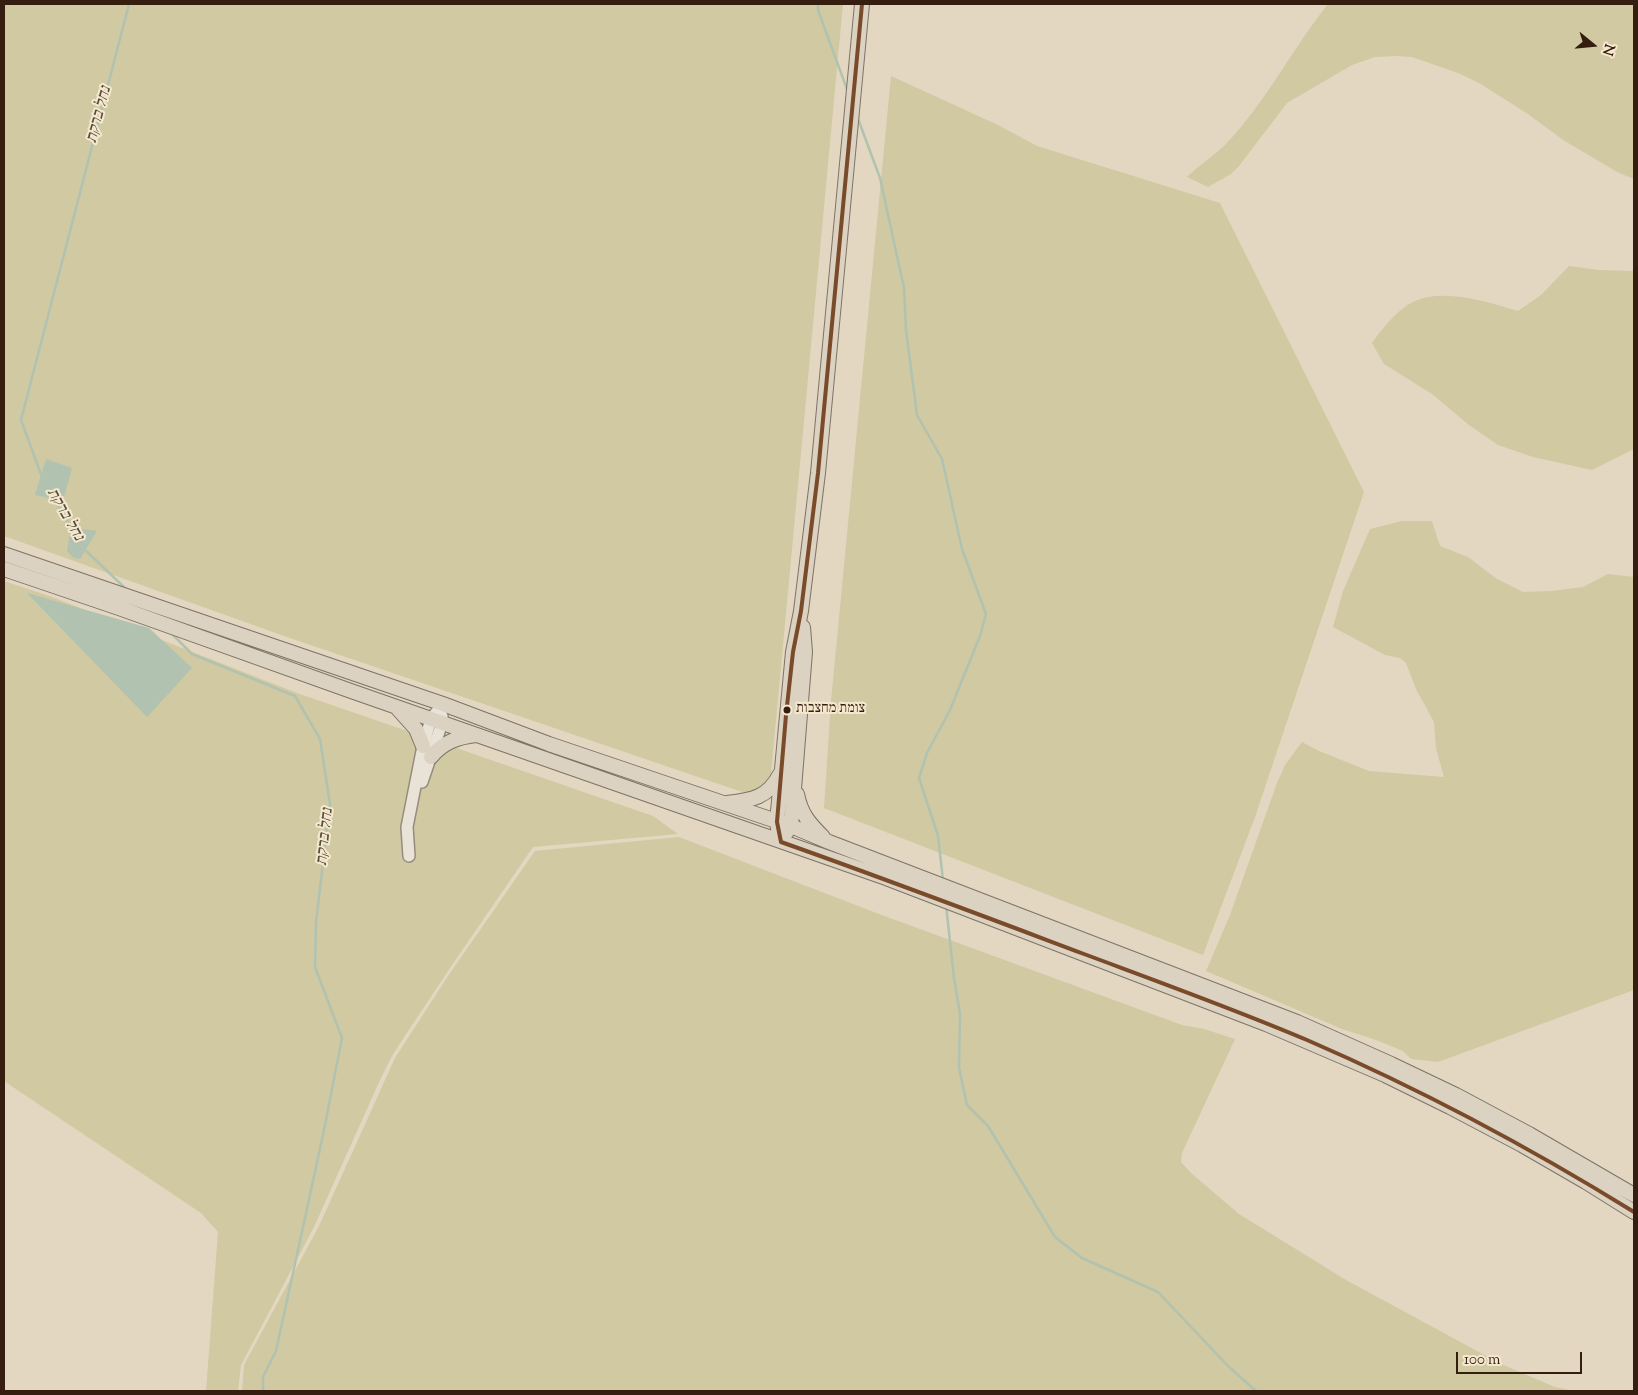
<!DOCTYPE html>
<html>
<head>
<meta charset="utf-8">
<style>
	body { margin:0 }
	#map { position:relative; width:1638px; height:1395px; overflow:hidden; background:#e3d7c1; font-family:"Sorts Mill Goudy",serif }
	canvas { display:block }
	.frame { position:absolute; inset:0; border:5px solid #351e0f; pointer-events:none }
	.north { position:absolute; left:1568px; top:20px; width:50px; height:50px; -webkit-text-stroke:4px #f6e8ce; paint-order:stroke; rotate:107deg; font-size:14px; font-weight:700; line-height:20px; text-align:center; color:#351e0f }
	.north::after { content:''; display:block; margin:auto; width:18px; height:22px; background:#351e0f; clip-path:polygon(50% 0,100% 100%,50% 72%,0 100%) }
	.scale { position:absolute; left:1456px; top:1352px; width:126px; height:22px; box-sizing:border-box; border:2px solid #351e0f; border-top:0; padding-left:6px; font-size:15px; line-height:18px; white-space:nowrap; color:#351e0f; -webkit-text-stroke:4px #f6e8ce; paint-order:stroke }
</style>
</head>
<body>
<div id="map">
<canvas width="1638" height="1395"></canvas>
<div class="frame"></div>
<div class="north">N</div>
<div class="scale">100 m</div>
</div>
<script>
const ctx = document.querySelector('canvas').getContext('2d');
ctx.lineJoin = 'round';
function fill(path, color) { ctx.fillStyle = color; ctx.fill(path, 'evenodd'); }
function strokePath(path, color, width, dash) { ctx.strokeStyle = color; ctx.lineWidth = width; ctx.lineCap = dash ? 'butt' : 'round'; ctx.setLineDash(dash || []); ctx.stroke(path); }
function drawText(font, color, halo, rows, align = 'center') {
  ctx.font = font + ' "Sorts Mill Goudy","Frank Ruhl Libre",serif'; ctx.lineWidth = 4; ctx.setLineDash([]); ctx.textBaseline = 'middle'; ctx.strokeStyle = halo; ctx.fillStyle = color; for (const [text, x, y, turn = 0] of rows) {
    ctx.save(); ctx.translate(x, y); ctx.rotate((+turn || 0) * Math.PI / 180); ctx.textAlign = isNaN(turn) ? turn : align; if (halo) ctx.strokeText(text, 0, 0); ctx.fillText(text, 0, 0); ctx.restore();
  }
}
fill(new Path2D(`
	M4,4H843L770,784L751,795L287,637L4,536Z
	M1328,4H1634V179L1619,173L1563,140L1528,114L1479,83L1458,73L1412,57L1397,56L1375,57L1352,65L1287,103L1239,166L1231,174L1208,187L1187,177C1199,165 1214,156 1226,144C1266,102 1292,49 1328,4Z
	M891,76L998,125L1037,146L1220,203L1364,492L1255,817L1203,955L824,808L831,701Z
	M1569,266L1599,270L1634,271V449L1592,470L1533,457L1498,445L1469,425L1432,394L1384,364L1372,343C1382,329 1398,309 1413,302C1443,287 1488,302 1518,311L1541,295Z
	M1402,521H1432L1440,546L1468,557L1497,579L1523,592L1552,591L1583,587L1608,574L1634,577V990L1438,1062L1411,1059L1403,1051L1376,1040L1342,1029L1206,971L1230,915L1277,783L1285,765L1302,742L1319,751L1369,771L1444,777L1436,748L1434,722L1416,689L1406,663L1400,658L1385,655L1333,627L1343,591L1370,529Z
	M4,581L52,597L297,693L653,816L678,834L533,847L450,968L393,1054L380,1080L314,1227L241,1365L238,1391H206L218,1232L201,1213L4,1081Z
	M679,837L879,914L1182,1025L1204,1029L1235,1039L1182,1153L1181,1162L1191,1173L1239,1214L1346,1280L1501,1364L1555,1387L1575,1391H242L244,1365L319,1226L395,1058L448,976L535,851Z`), '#d0c9a2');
fill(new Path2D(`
	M46,459L72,468L63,501L35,495Z
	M71,527L97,531L80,559L74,558L67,551Z
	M27,593L149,628L192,668L147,717Z`), '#b1c3b0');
strokePath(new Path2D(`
	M818,4V10L848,92
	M857,116L880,178L904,288L906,330L917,415L942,459L962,549L986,614L980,636L950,710L927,753L919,778L938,836L943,880
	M42,477L21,420L129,4
	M53,497L72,529
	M84,549L125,588
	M170,632L192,654L295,696L320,739L330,804L316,922L315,967L342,1038L323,1135L276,1351L263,1377V1391
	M946,905L954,978L960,1014L959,1068L967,1105L988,1126L1055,1237L1082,1258L1158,1292L1229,1367L1256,1391`), '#b1c3b0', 2.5);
const minor = new Path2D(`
	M422,782L442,723V716
	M409,856L407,827L423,746L431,719L443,704`);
const major = new Path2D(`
	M4,554L443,704L549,744L791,826L829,842L1297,1022L1391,1064L1456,1095L1529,1134L1634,1195
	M4,569L119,608L351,691L886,878L1266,1024L1385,1075L1450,1107L1522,1145L1586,1182L1634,1212
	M398,709L416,729L423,746
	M431,757C443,742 458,737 476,735
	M797,794C801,814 809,823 823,837
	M727,803C752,800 768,798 780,774
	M778,829L777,822L793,652L801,611L818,473L862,4
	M786,833L791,826L805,652L803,627`);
strokePath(minor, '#958c7d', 14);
strokePath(major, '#7d7366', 16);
strokePath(minor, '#e8e2d7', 11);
strokePath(major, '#dbd2c2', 14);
strokePath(new Path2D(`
	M862,4L818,473L801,611L793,652L786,715L777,822L781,842C883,878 983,916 1084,954C1159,982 1234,1009 1307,1040C1420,1089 1529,1147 1634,1212`), '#7a4b2a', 4);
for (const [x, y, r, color] of [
	[787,710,4.5,"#351e0f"]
]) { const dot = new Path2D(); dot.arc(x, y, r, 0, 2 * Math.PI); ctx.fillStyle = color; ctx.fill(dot); strokePath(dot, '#f6e8ce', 2); }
drawText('14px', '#351e0f', '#f6e8ce', [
	["צומת מחצבות",796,710]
], 'left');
drawText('italic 16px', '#544d3d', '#f6e8ce', [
	["נחל ברקת",100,115,-75],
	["נחל ברקת",64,515,60],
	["נחל ברקת",326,837,-84]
]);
</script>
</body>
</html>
